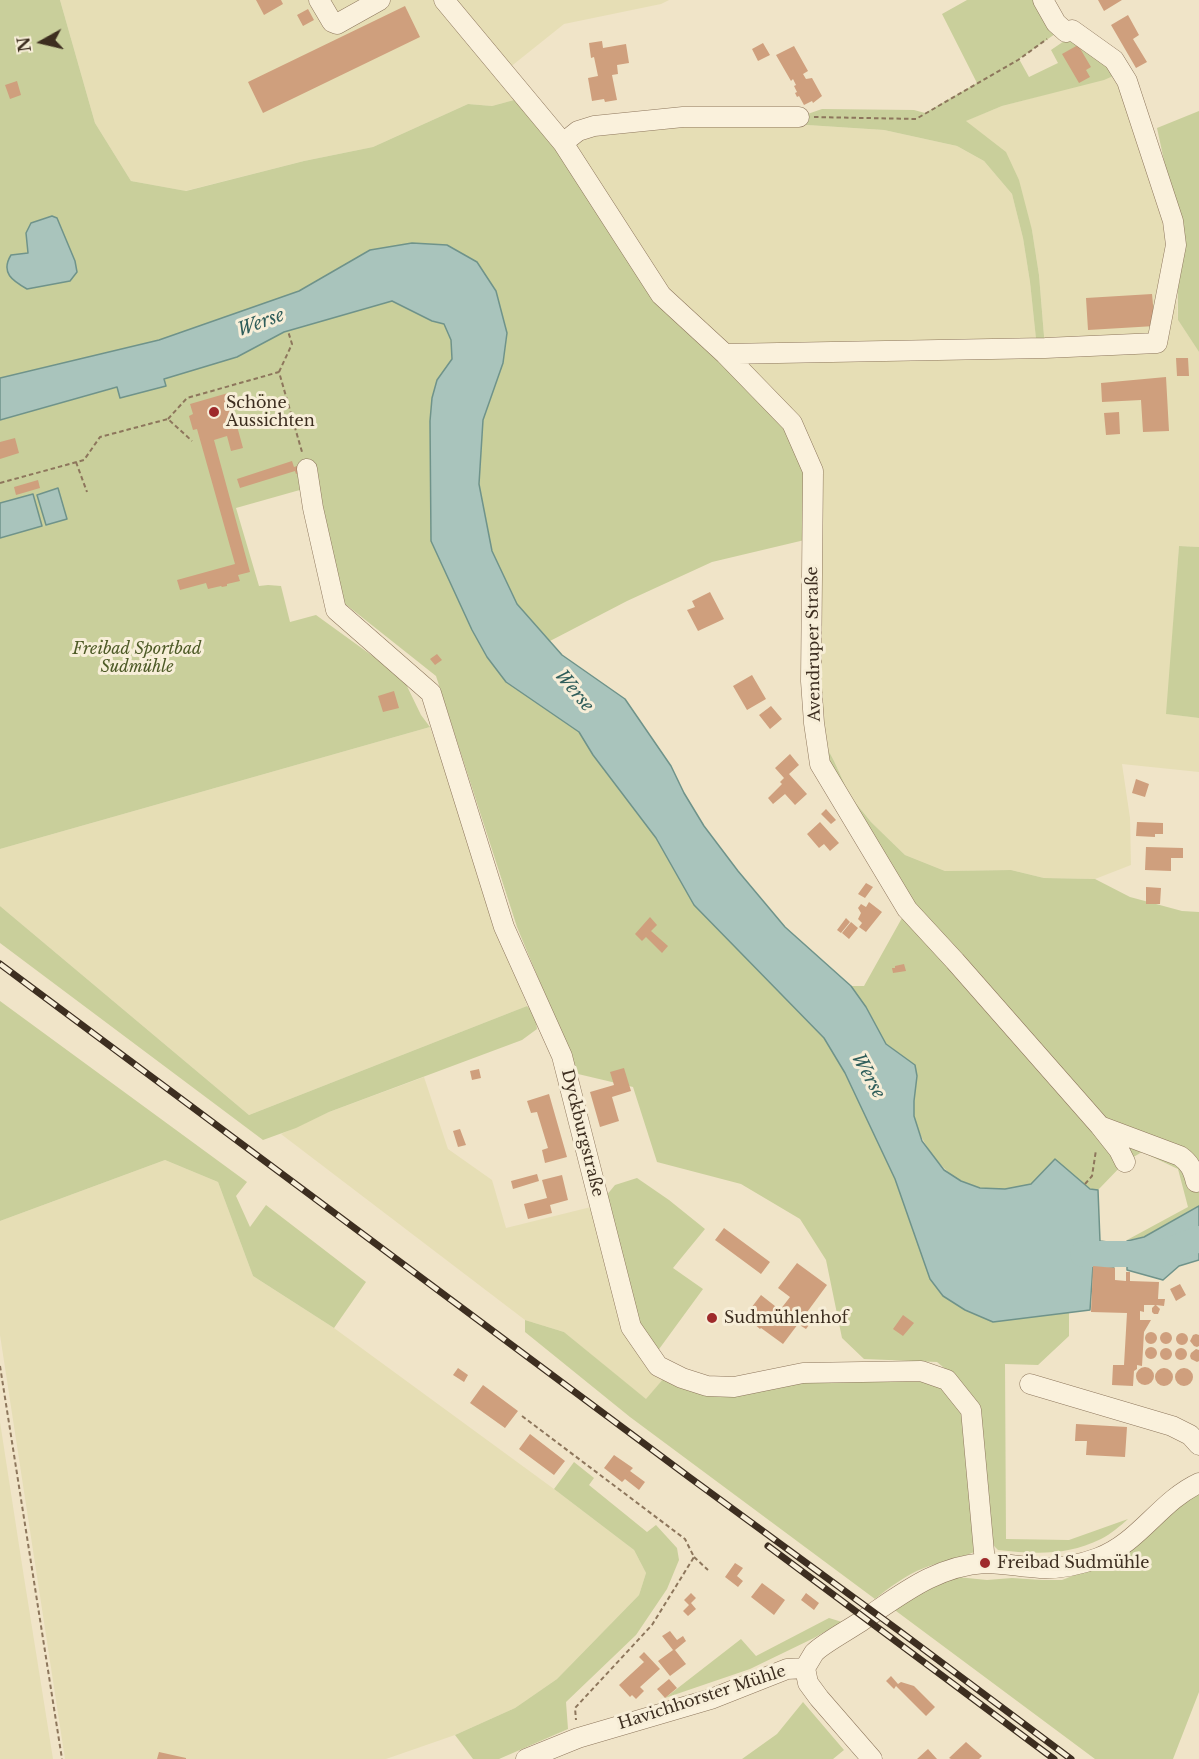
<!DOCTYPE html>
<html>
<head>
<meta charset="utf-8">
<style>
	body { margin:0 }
	#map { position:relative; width:1199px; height:1759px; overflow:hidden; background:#f0e4c8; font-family:"Libre Baskerville",serif }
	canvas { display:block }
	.north { position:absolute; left:12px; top:12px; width:60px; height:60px; -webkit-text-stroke:4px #f7eed8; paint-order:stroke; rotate:262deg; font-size:16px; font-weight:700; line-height:24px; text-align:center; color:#3d2e20 }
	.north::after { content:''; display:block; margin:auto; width:21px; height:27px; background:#3d2e20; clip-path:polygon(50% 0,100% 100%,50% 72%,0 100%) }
</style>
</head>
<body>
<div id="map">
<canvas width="1199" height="1759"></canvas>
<div class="north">N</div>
</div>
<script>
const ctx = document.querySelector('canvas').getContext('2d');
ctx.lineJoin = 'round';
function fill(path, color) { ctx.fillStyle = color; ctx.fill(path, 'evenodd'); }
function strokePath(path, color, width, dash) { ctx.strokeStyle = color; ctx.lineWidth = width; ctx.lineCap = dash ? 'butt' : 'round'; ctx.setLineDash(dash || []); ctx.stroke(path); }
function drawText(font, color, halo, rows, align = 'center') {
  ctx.font = font + ' "Libre Baskerville",serif'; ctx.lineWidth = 6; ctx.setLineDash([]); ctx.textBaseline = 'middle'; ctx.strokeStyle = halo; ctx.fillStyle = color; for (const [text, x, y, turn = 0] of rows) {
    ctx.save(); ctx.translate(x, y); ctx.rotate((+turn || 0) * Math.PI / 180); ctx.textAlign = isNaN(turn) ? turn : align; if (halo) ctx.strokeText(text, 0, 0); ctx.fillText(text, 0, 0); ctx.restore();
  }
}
fill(new Path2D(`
	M60,0H669L661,4L564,24L504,72L525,97L492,106L468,104L373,147L304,161L185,191L131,181L95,123Z
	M1118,75L1172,246L1178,320L1199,352V547L1179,546L1167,714L1199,718V772L1122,764L1130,818L1131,865L1095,879L1044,878L1011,870L945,871L905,855L871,822L850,796L834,761L814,723L813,538L661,295L563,143L578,131L799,117L807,125L884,130L957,146L984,161L1012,194L1023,238L1030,282L1037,347H1045L1039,275L1032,230L983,135L965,121L1002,106Z
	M430,727L527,1006L249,1115L0,906V849Z
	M424,1077L448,1149L492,1180L506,1228L591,1207L664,1378L646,1400L564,1332L525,1320L281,1134L329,1112Z
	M165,1160L218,1182L253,1276L334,1328L554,1489L634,1550L646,1573L639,1595L557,1679L515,1708L455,1735L386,1759H65L0,1335V1221Z
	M0,1422L23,1571L53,1759H0Z`), '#e6deb5');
fill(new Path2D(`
	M0,0H60L95,123L131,181L186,191L304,161L373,147L468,104L492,106L525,97L661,295L792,423L813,471V538L712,562L627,601L550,641L517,604L492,551L479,484L483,420L503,363L507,333L496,291L477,262L447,245L370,250L299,291L159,340L0,378Z
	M967,0H1042L1055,34L1019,59L1029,77L1058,63L1051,50L1073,35L1118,74L1104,80L1002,106L966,121L1006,152L1019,180L1032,230L1039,275L1045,348H1037L1030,282L1023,238L1012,194L984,161L957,146L884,130L807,125L799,117L822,109L914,110L925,113L977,83L942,14Z
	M1199,111V352L1178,320L1177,221L1157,128Z
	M392,301L432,321L444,324L451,340L452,359L437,380L472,630L487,657L506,682L579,732L593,755L656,838L694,905L824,1038L845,1073L895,1179L930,1279L993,1322L1069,1312V1336L1038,1365L1005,1364L1006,1539L1069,1540L1128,1519C1120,1526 1111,1534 1101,1539C1067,1556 1034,1554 998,1550L990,1542L978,1407L949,1372L937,1362L864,1359L842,1338L826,1260L800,1219L741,1184L657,1162L633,1087L578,1074L517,927L436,676L344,603L314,486L236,508L259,586L268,585L281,586L290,622L316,615L403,678L421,715L430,727L0,849V420L118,387L121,397L166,386L164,379L237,357L284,332Z
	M1179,546L1199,547V718L1166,714Z
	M814,723L834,761L850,796L871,822L905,855L945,871L1011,870L1044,878L1095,879L1130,897L1182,911L1199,912V1206L1144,1237L1127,1240L1188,1207L1178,1169L1142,1152L1125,1162L1098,1190C1082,1187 1045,1183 1029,1185C1021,1185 1014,1188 1006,1189C975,1192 953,1181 934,1157C925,1144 917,1132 914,1116C912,1098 918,1082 915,1065L886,1044L866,1007L851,986H864L907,909L820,764Z
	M0,906L249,1115L527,1006L535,1014L537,1029L522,1040L329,1112L296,1128L263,1140L0,943Z
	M0,1001L247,1182L236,1196L250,1227L266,1205L366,1282L334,1328L253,1276L218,1182L165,1160L0,1221Z
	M637,1178L669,1200L705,1229L673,1268L703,1289L654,1356L637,1318L606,1196L615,1185Z
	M525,1320L564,1332L646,1399L664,1378L919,1377L944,1387L966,1416L979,1550C962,1558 942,1561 924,1568C906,1575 890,1587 875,1599L630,1417L525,1332Z
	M574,1462L594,1478L589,1485L647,1532L656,1525L677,1548L679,1560L667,1589L636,1635L566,1702L568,1729L499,1759H473L455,1735L515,1708L557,1679L639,1595L646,1573L634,1550L554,1489Z
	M1199,1489V1692L1173,1759H1095L892,1608L908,1596L957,1577L987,1580L1012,1578L1042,1580H1062L1085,1571Z
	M829,1618L842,1622L814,1638L750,1669L665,1698L741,1639L756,1656Z
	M803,1702L844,1750L833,1759H742L777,1734Z`), '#c9cf9b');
const water = new Path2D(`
	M52,216L57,218L75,261L77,272L70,281L27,289C13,281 0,273 11,255L28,253L26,233L31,223Z
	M412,243L447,245L477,262L496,291L507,333L503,363L483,420L479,484L492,551L517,604L562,655L625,699L671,766L684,793L704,826L738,871L785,927L851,986L866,1007L886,1044L915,1065L917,1076L914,1101V1116L922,1141L944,1170L961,1181L980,1188L1005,1189L1031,1184L1055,1159L1090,1189L1098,1190L1100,1241L1116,1243L1114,1267L1093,1266L1090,1310L993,1322L965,1310L943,1296L930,1279L895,1179L845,1073L824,1038L694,905L656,838L593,755L579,732L506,682L487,657L472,630L431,541L430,421L432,398L437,380L452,359L451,340L444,324L432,321L392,301L284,332L237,357L164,379L166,386L120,398L117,387L0,420V378L159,340L299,291L370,250Z
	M58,488L67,519L46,525L37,495Z
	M33,494L42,526L0,538V503Z
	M1199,1206V1260L1179,1266L1163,1280L1127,1270V1241L1144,1237Z`);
fill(water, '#a9c4bc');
strokePath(water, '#6f938a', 1.5);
strokePath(new Path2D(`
	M1083,1254H1160L1199,1239`), '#a9c4bc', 26);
fill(new Path2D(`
	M256,0H281L283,4L264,15Z
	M1098,0H1122L1104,11Z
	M405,6L420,37L263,113L248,82Z
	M308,9L314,20L303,26L297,15Z
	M1128,15L1139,35L1133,39L1147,62L1136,68L1111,25Z
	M602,41L603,48L626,44L629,63L617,65L618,74L612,75L617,100L605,102L604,99L592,101L588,78L598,76L594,57L591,58L589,43Z
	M763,43L770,55L758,61L752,49Z
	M1078,45L1091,67L1086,70L1090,77L1079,83L1062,54Z
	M794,46L808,71L803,74L806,79L812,78L822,96L813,103L812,101L804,105L799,96L797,97L795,93L797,92L794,86L796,85L793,79L791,81L776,55Z
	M17,81L21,95L10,99L5,85Z
	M1152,294L1155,326L1088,330L1086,298Z
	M1176,358H1188L1189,376H1177Z
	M1166,377L1169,431L1143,432L1141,400L1102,402L1101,383Z
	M228,393L243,448L231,451L227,436L214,440L250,572L238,575L240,581L227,584V586L222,587L221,586L208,589L206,583L180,590L177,580L235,564L197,429L193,430L189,416L193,414L190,404Z
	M1119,412L1120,434L1106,435L1104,413Z
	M15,438L19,453L0,459V442Z
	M292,461L294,467L303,464L305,471L296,474L295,471L240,488L237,479Z
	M38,480L40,488L16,495L14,487Z
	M710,592L724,619L698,631L687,610L695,607L692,601Z
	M437,654L442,660L435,665L430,659Z
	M752,675L766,699L747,710L733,686Z
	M394,691L399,708L383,712L378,696Z
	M771,706L782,719L770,729L759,715Z
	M790,754L799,765L789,774L807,794L795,805L785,794L773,804L768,798L782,784L780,782L784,778L775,768Z
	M1136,779L1149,784L1145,797L1132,793Z
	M826,809L836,820L831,824L821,814Z
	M820,822L839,843L830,851L824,844L819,848L807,834Z
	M1137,822L1163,823V834H1155V837L1136,836Z
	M1146,847L1183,848V858H1171V871L1145,870Z
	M866,883L873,887L865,898L858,894Z
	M1146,887L1161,888L1160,904H1146Z
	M869,902L882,912L866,932L859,927L862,923L858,919L861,913L858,908L861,904L866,907Z
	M650,917L657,925L651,931L668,946L662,953L646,937L642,941L635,934Z
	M846,918L850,922L841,933L837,930Z
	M851,922L858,928L849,939L842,933Z
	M904,964L906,971L893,973L892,968H895V966Z
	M624,1068L631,1091L612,1097L619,1121L600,1127L590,1092L614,1085L610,1072Z
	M479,1069L481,1078L472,1080L470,1071Z
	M549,1094L567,1157L545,1163L542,1150L548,1148L537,1112L531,1113L527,1101Z
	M460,1129L466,1145L458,1147L453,1131Z
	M537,1174L539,1181L513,1189L511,1181Z
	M562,1175L568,1200L550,1205L552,1213L528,1219L524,1204L547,1198L542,1180Z
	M724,1228L770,1262L761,1274L715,1240Z
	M797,1263L827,1285L802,1319L809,1325L806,1329L798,1324L783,1344L761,1328L760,1329L745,1316L761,1295L780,1310L790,1297L778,1288Z
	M1093,1266L1115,1268V1280L1126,1281V1272H1130V1281L1159,1282L1158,1299H1165L1164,1306L1156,1305L1160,1309L1158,1314H1154L1152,1312V1308L1155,1305H1144V1312L1140,1311V1320H1151L1144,1332L1142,1366L1137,1365V1369L1134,1371L1133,1386L1112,1385L1113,1365H1124L1127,1313L1091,1312Z
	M1180,1284L1186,1295L1176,1301L1170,1289Z
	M903,1315L914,1323L903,1336L893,1329Z
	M1160 1338a6 6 0 1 1 12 0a6 6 0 1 1-12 0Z
	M1145 1338a6 6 0 1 1 12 0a6 6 0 1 1-12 0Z
	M1176 1339a6 6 0 1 1 12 0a6 6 0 1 1-12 0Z
	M1196,1334L1199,1335V1346L1197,1347L1194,1346L1190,1341L1193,1335Z
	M1145 1353a6 6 0 1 1 12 0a6 6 0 1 1-12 0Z
	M1160 1354a6 6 0 1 1 12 0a6 6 0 1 1-12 0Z
	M1175 1354a6 6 0 1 1 12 0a6 6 0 1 1-12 0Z
	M1196,1349L1199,1350V1361L1197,1362L1191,1359L1190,1356L1191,1353Z
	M1136 1376a9 9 0 1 1 18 0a9 9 0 1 1-18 0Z
	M1175 1377a9 9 0 1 1 18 0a9 9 0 1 1-18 0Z
	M1155 1377a9 9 0 1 1 18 0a9 9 0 1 1-18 0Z
	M458,1368L468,1375L464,1382L453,1375Z
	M483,1385L518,1411L505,1428L470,1403Z
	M1076,1424L1127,1427L1125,1457L1086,1455L1087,1441H1075Z
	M530,1434L565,1461L554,1475L519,1449Z
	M614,1455L633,1468L630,1471L645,1482L639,1490L625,1479L622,1482L604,1468Z
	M735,1563L743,1568L737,1576L743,1581L738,1587L725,1577Z
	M762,1583L785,1600L774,1615L751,1597Z
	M691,1593L696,1598L691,1603L696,1609L688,1616L683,1611L689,1605L684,1600Z
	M806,1593L819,1603L814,1610L801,1600Z
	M670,1631L677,1640L683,1636L686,1641L675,1650L686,1664L670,1676L658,1661L673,1650L662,1636Z
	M644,1652L660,1669L640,1687L644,1691L636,1699L632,1695L630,1697L619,1685L644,1662L639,1657Z
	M891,1676L898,1684L901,1682L914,1686L935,1707L926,1716L896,1686L894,1689L886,1681Z
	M669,1679L677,1688L665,1698L657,1689Z
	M966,1742L982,1756L979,1759H951L949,1758Z
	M928,1749L937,1759H917Z
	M159,1752L186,1758V1759H157Z`), '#cf9f7d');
const minor = new Path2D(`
	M319,0L332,22L337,24L380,0
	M444,0L563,143L661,295L725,354L792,423L813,471L811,681L814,723L820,764L907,909L955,961L1100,1126L1119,1150L1125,1162
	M563,143L578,131L594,126L683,117H799
	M725,354L1045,348L1157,343L1176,245L1173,221L1127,81L1114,60L1072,30L1066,32L1056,23L1043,0
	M307,469L313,508L336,610L431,693L504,927L562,1056L631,1327L658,1366L682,1378L707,1386L734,1387L803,1373L921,1371L947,1380L971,1410L985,1563
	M1100,1126L1180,1156C1190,1163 1193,1170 1196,1182
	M1030,1384L1172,1426L1190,1435L1199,1445
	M805,1668C808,1663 811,1658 814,1653C822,1644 852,1628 863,1620C902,1594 936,1566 985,1563C1003,1563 1022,1567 1040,1568C1060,1569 1079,1565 1098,1558C1139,1543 1160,1501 1199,1483
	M805,1668L808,1683L819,1698L872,1759
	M526,1759L578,1738L711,1699L787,1669L805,1668`);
strokePath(minor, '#8d765c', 21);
strokePath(new Path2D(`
	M814,117L916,119L1018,60L1047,39
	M279,372L292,344L288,331
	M168,419L187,398L279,372L302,452
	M76,462L87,492
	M0,483L84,460L100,437L168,419L192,441
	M1085,1184L1092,1176L1096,1150
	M0,1366L62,1759
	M522,1416L685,1539L694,1557L652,1625L575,1708L576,1720
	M694,1557L708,1570`), '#8d765c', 2, [4.5, 3]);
strokePath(minor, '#faf1dc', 20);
const rail = new Path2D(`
	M0,964L689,1477L898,1630L1071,1759
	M768,1546L1054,1759`);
strokePath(rail, '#3d2e20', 7);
strokePath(rail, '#f7eed8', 4.5, [14]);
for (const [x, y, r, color] of [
	[214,412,6,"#9e2a2b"],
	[712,1318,6,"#9e2a2b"],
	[985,1563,6,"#9e2a2b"]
]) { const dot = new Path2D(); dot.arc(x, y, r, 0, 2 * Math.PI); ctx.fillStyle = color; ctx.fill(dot); strokePath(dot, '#f7eed8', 2); }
drawText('16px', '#3d2e20', '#f7eed8', [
	["Schöne",226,403],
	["Aussichten",226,421],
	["Sudmühlenhof",724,1318],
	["Freibad Sudmühle",997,1563]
], 'left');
drawText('16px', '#3d2e20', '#f7eed8', [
	["Avendruper Straße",814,644,-91],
	["Dyckburgstraße",582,1133,76],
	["Havichhorster Mühle",702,1698,-18]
]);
drawText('italic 16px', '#4d5a26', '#f7eed8', [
	["Freibad Sportbad",137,649],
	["Sudmühle",137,667]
]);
drawText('italic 18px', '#2f5d5a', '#f7eed8', [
	["Werse",261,323,-20],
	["Werse",574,691,50],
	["Werse",868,1076,61]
]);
</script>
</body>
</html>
